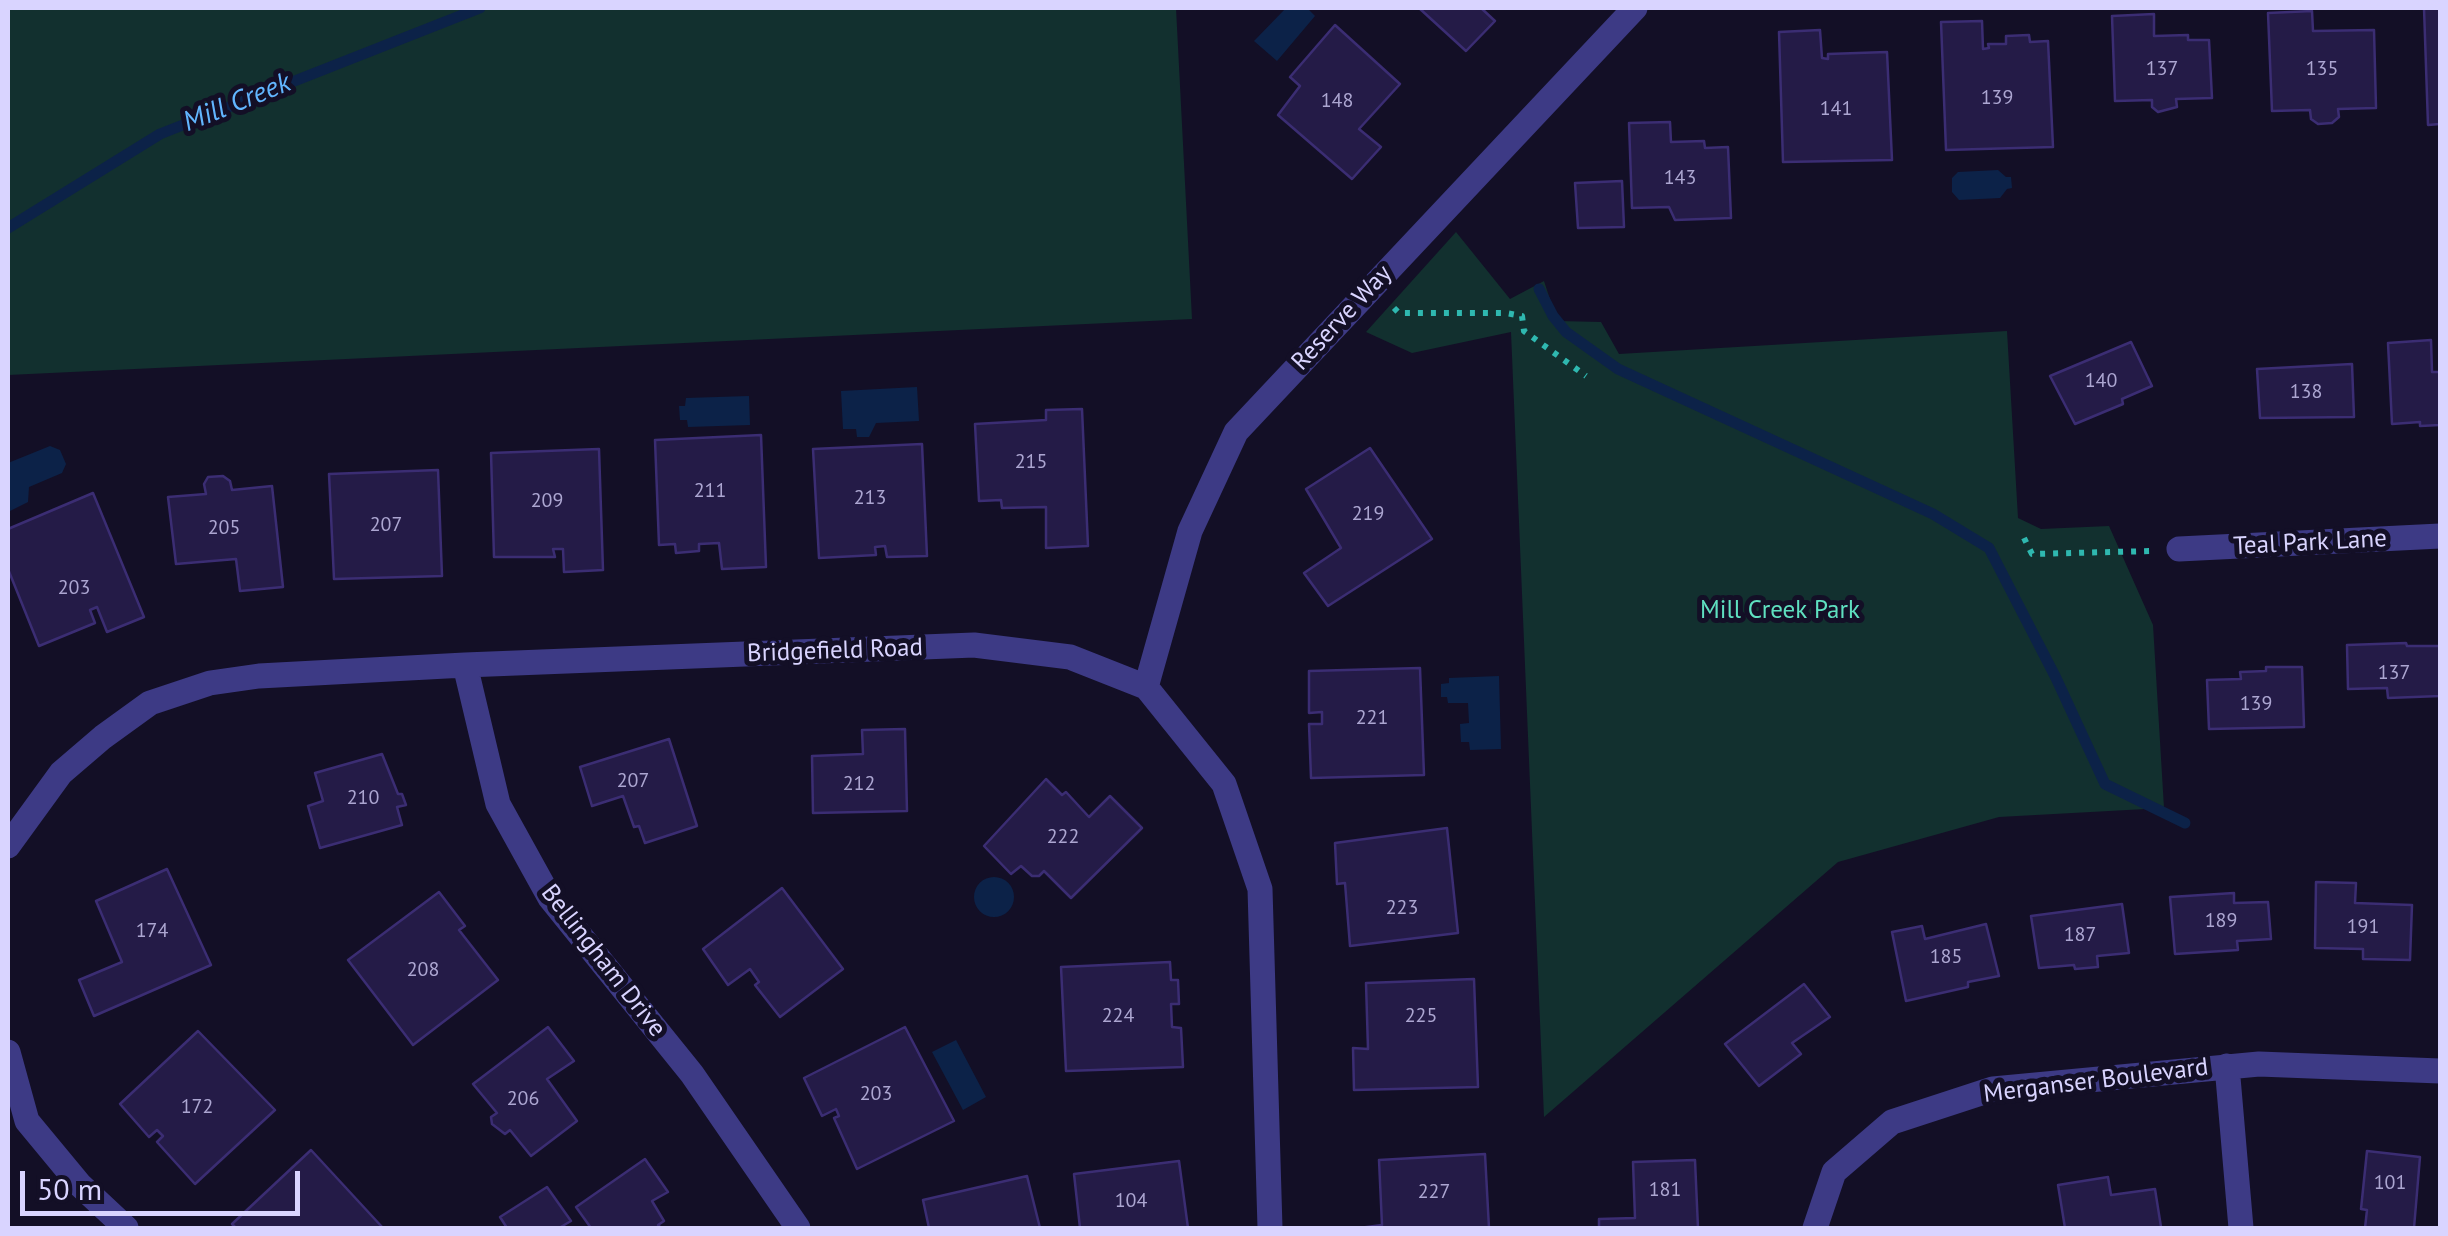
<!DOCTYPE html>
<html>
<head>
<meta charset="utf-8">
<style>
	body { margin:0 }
	#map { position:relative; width:2448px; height:1236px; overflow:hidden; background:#130f26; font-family:"PT Sans",sans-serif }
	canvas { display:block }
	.frame { position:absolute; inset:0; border:10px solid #d9d4ff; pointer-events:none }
	.scale { position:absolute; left:20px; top:1171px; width:280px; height:45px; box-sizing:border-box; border:5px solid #d9d4ff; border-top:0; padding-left:12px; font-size:30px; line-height:35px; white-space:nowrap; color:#d9d4ff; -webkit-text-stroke:8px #130f26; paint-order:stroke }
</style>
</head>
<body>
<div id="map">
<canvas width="2448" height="1236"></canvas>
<div class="frame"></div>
<div class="scale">50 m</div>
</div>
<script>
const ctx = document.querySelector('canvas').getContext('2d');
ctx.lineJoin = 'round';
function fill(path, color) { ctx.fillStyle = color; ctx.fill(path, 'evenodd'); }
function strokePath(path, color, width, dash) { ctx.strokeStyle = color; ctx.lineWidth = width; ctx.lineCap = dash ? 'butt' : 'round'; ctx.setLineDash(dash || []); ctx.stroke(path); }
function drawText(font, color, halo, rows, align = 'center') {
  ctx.font = font + ' "PT Sans",sans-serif'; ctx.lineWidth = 10; ctx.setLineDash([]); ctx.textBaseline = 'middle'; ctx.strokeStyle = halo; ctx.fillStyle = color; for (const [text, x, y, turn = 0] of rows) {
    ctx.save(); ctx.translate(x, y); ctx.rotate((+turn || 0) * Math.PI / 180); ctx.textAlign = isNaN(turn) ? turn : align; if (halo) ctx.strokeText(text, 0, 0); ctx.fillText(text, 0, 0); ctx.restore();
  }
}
fill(new Path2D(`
	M8,8H1176L1192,319L8,375Z
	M1456,232L1510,299L1544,281L1557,321L1601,322L1619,354L2007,331L2018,518L2041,529L2109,526L2153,625L2164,808L1999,817L1838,862L1544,1117L1511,332L1412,353L1366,332Z`), '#12302f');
fill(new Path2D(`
	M1286,8H1307L1315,16L1277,61L1254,41Z
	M1998,170L2006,177H2011L2012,188L2007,189L2000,198L1959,200L1952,192V178L1958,172Z
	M917,387L919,421L876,423L869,437H857L856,429H843L841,391Z
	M749,396L750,425L688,427L687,420H680L679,406H685L686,398Z
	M50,446L60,450L66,464L62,473L29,487L28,502L8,512V463Z
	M1499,676L1501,749L1470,750L1469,742H1461L1460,724L1469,723L1468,703H1448L1447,697H1441V684L1449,683V678Z
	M974 897a20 20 0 1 1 40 0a20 20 0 1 1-40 0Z
	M956,1040L986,1097L963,1110L932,1052Z`), '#0c2248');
strokePath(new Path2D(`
	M8,228L160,134L480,8
	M1539,289L1553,316L1566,332L1618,369L1933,514L1989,548L2056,678L2105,784L2185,823`), '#0c2248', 11);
const building = new Path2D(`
	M1419,8H1481L1495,21L1466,51Z
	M2424,8H2440V124L2428,125Z
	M2312,11L2313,31L2374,30L2376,108L2338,109L2339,117L2332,123L2318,124L2311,119L2310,110L2272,111L2268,13Z
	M2154,14V36L2188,35V40H2209L2212,98L2176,99L2177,107L2158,112L2152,107V100L2115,101L2112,16Z
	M1982,21L1983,49L1989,48L1988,44H2006V36L2029,35L2030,42L2048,41L2053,147L1946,150L1941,22Z
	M1335,25L1400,84L1359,129L1381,147L1352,179L1278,115L1300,86L1290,77Z
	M1820,30L1822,58L1828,59V54L1887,52L1892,160L1783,162L1779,32Z
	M1670,122L1671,142L1704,141L1705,148L1728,147L1731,218L1675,220L1669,207L1632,208L1629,123Z
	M1622,181L1624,227L1578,228L1575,183Z
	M2431,340L2432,372H2440V425L2420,426V422L2392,424L2388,343Z
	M2131,342L2152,386L2122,399L2123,404L2075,424L2050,376Z
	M2352,364L2354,417L2260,418L2257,369Z
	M1082,409L1088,546L1046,548V507L1002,508L1001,500L979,501L975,424L1046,420V410Z
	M761,435L766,567L722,569L719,543L699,544V551L676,553L675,544L659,545L655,440Z
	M922,444L927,556L887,557L885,546L875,547L876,555L819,558L813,449Z
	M1370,448L1432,539L1328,606L1304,573L1341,548L1306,489Z
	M599,449L603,570L564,572L563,549H553L555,557H494L491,453Z
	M438,470L442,576L334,579L329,474Z
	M223,476L230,481L232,490L272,486L283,587L240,591L236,559L176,564L168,497L206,494L204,484L208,477Z
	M93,493L144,617L107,632L97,607L90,610L95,623L39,646L8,569V529Z
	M2406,643L2407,646H2440V696L2388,698L2387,688L2348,689L2347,645Z
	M2266,667H2302L2304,727L2209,729L2207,680L2241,679L2240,672L2266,671Z
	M1420,668L1424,775L1311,778L1309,724H1322V712L1309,713V671Z
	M905,729L907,811L813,813L812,756L863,754L862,730Z
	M669,739L697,826L645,843L639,826L634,827L623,796L592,806L580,767Z
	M382,754L398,794H402L406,805L397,807L402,825L320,848L308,806L323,801L315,773Z
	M1046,779L1062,795L1066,792L1089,817L1110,796L1142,828L1071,898L1044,871L1039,876H1032L1021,866L1011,874L984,846Z
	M1447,828L1458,933L1350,946L1345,883L1337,884L1335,843Z
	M167,869L211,965L94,1016L79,980L122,962L96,901Z
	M2316,882L2356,883L2355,903L2412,905L2410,960L2363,959V949L2315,948Z
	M782,888L843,969L780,1017L755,985L759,982L750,969L728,985L703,949Z
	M439,892L465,926L459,930L498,980L413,1045L348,960Z
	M2234,893V903L2268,902L2271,939L2237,941L2238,950L2175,954L2170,897Z
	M2122,904L2129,953L2097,956L2098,967L2075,969L2074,965L2039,968L2031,916Z
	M1986,924L1999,976L1968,982V987L1906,1001L1892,932L1922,926L1925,939Z
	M1170,962L1171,980H1178L1179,1004H1171L1172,1027L1181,1028L1183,1067L1066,1071L1061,967Z
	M1474,979L1478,1087L1354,1090L1353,1048L1368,1049L1366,983Z
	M1804,984L1830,1017L1792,1043L1801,1054L1759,1086L1725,1044Z
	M548,1027L574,1061L547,1079L577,1121L531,1156L510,1130L505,1134L492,1124L491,1117L497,1113L473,1084Z
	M905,1027L954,1121L857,1169L834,1118L839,1116L836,1109L822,1116L804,1078Z
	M198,1031L275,1110L195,1184L157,1142L163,1136L157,1130L149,1137L120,1104Z
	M311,1150L383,1228H236L232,1224Z
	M2367,1151L2420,1157L2414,1228H2365L2367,1210L2361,1209Z
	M1485,1154L1489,1228H1359L1382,1225L1379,1160Z
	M645,1159L668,1192L652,1201L664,1221L658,1225L661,1228H591L576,1207Z
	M1695,1160L1698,1228H1599V1219L1635,1218L1633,1162Z
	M1179,1161L1188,1228H1080L1074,1174Z
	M1027,1176L1040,1228H929L923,1200Z
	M2108,1177L2111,1195L2155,1189L2161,1227L2065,1228L2058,1185Z
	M547,1187L571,1221L559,1228H507L500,1217Z`);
fill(building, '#241b47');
strokePath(building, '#3b2d73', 2.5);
strokePath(new Path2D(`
	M1394,308L1399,313H1506L1522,316L1524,331L1586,376
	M2024,538L2032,554L2152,551`), '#2fb8b0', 6, [5, 8]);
strokePath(new Path2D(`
	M2179,549L2440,536
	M465,665L498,804L550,898L692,1074L798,1228
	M1146,687L1190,531L1236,432L1635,8
	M8,846L61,773L103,737L150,703L210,683L259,676L465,665L974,645L1070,657L1146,687L1224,784L1260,889L1270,1228
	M8,1052L27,1121L80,1185L126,1228
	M2227,1066L2241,1228
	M1815,1228L1834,1172L1892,1122L1993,1089L2259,1064L2440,1071`), '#3d3a85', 25);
drawText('20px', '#aca6d1', null, [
	["137",2162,69],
	["135",2322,69],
	["139",1997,98],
	["148",1337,101],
	["141",1836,109],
	["143",1680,178],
	["140",2101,381],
	["138",2306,392],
	["215",1031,462],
	["211",710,491],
	["213",870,498],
	["209",547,501],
	["219",1368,514],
	["207",386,525],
	["205",224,528],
	["203",74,588],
	["137",2394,673],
	["139",2256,704],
	["221",1372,718],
	["207",633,781],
	["212",859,784],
	["210",363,798],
	["222",1063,837],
	["223",1402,908],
	["189",2221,921],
	["191",2363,927],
	["174",152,931],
	["187",2080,935],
	["185",1946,957],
	["208",423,970],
	["224",1118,1016],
	["225",1421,1016],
	["203",876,1094],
	["206",523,1099],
	["172",197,1107],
	["101",2390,1183],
	["181",1665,1190],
	["227",1434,1192],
	["104",1131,1201]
]);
drawText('25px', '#d9d4ff', '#130f26', [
	["Reserve Way",1342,318,-47],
	["Teal Park Lane",2310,543,-3],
	["Bridgefield Road",835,651,-2],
	["Bellingham Drive",603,961,52],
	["Merganser Boulevard",2096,1081,-7]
]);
drawText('25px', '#5fe0c0', '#130f26', [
	["Mill Creek Park",1780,611]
]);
drawText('italic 28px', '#62b6ff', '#130f26', [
	["Mill Creek",237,103,-22]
]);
</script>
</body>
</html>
